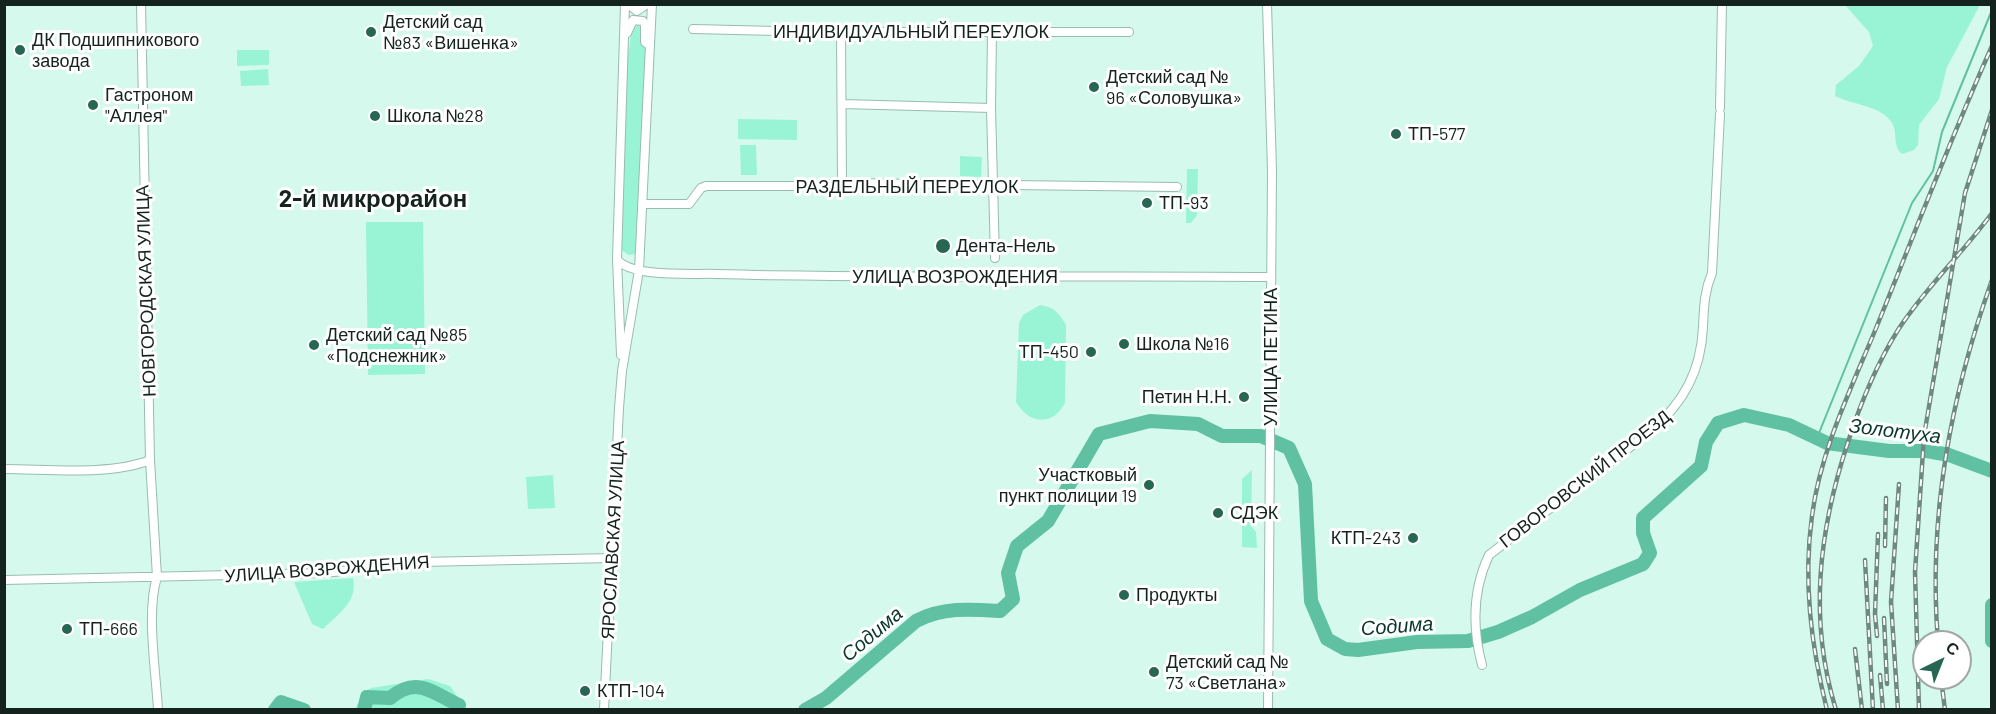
<!DOCTYPE html>
<html>
<head>
<meta charset="utf-8">
<style>
	body { margin:0 }
	#map { position:relative; width:1996px; height:714px; overflow:hidden; background:#d5f9ec; font-family:Barlow,sans-serif }
	canvas { display:block }
	.frame { position:absolute; inset:0; border:6px solid #15231e; pointer-events:none }
	.north { position:absolute; left:1912px; top:630px; width:60px; height:60px; box-sizing:border-box; background:#fff; border:2px solid #a1a7a5; border-radius:50%; rotate:43deg; font-size:16px; font-weight:700; line-height:24px; text-align:center; color:#15231e }
	.north::after { content:''; display:block; margin:auto; width:21px; height:27px; background:#276653; clip-path:polygon(50% 0,100% 100%,50% 72%,0 100%) }
</style>
</head>
<body>
<div id="map">
<canvas width="1996" height="714"></canvas>
<div class="frame"></div>
<div class="north">С</div>
</div>
<script>
const ctx = document.querySelector('canvas').getContext('2d');
ctx.lineJoin = 'round';
function fill(path, color) { ctx.fillStyle = color; ctx.fill(path, 'evenodd'); }
function strokePath(path, color, width, dash) { ctx.strokeStyle = color; ctx.lineWidth = width; ctx.lineCap = dash ? 'butt' : 'round'; ctx.setLineDash(dash || []); ctx.stroke(path); }
function drawText(font, color, halo, rows, align = 'center') {
  ctx.font = font + ' Barlow,sans-serif'; ctx.lineWidth = 6; ctx.setLineDash([]); ctx.textBaseline = 'middle'; ctx.strokeStyle = halo; ctx.fillStyle = color; for (const [text, x, y, turn = 0] of rows) {
    ctx.save(); ctx.translate(x, y); ctx.rotate((+turn || 0) * Math.PI / 180); ctx.textAlign = isNaN(turn) ? turn : align; if (halo) ctx.strokeText(text, 0, 0); ctx.fillText(text, 0, 0); ctx.restore();
  }
}
fill(new Path2D(`
	M1845,5H1980L1947,67L1939,99L1919,125L1918,145L1914,150L1902,154C1892,145 1898,133 1892,123C1881,105 1852,105 1835,96L1836,85L1859,66L1873,46L1869,32Z
	M640,23L642,42L646,50L639,248L636,254L629,255L621,250L626,53L629,50L632,24Z
	M237,50H269V65L237,66Z
	M268,69L269,85L241,86L240,71Z
	M738,119L797,120V140L738,139Z
	M740,145H756L757,175H741Z
	M960,156L982,157L981,177L960,176Z
	M1187,169H1198L1197,215L1191,223H1186Z
	M366,222H423L425,374L368,375Z
	M1040,305C1054,307 1059,313 1066,325L1065,403C1052,427 1029,424 1016,402L1019,323L1023,315Z
	M1252,470L1251,526L1256,532L1257,548L1242,547V479Z
	M553,475L555,508L528,509L526,477Z
	M353,578C358,602 339,613 323,629L312,624L294,582Z
	M428,679L450,686L466,709H355L364,692L371,688Z`), '#99f4d5');
strokePath(new Path2D(`
	M1817,438L1912,203L1933,171L1942,132L1992,10`), '#5fc1a2', 2);
strokePath(new Path2D(`
	M1992,605V641
	M275,710L281,702L304,710
	M364,710L367,697L390,698C417,676 431,692 459,705L457,710
	M805,710L826,698L916,621C942,607 970,609 1000,611L1013,599L1008,573L1017,546L1048,521L1099,434L1150,421L1198,424L1222,436H1261L1289,448L1305,484L1311,601L1327,639L1345,649L1358,650L1417,642L1468,641L1498,632L1532,617L1580,590L1643,564L1650,553L1643,533V518L1701,466L1706,442L1718,423L1744,415L1789,425L1827,443L1889,451H1927L1949,455L1992,471`), '#5fc1a2', 14);
const minor = new Path2D(`
	M141,4L150,460L157,577C146,612 156,672 158,710
	M628,4L637,11L647,4
	M1267,4L1272,170L1268,710
	M693,29L818,32H1129
	M992,31L991,108L995,258
	M841,32L842,183
	M627,33L633,20L643,21L645,25V42L649,45
	M842,104L991,108
	M1720,108L1722,4
	M644,204H689L701,188L706,186H814L842,183L1177,187
	M617,259C630,278 695,273 717,274C902,279 1087,275 1271,277
	M621,355L617,259L625,4
	M4,469C48,469 110,476 150,460
	M4,580L325,573L420,562L613,558
	M1482,665C1472,627 1472,591 1489,555L1651,431C1684,402 1701,371 1703,327C1704,307 1704,292 1712,273L1720,114
	M604,710L619,408L622,371L639,270L652,4`);
strokePath(minor, '#99bcaf', 10);
strokePath(minor, '#fff', 8);
const rail = new Path2D(`
	M1885,546L1886,498
	M1865,560L1873,710
	M1884,618L1887,684
	M1877,636L1875,614L1878,534
	M1938,642C1928,517 1950,398 1992,280
	M1855,649L1862,710
	M1880,675L1883,710
	M1941,678L1945,710
	M1827,710C1811,645 1803,582 1812,516C1821,445 1857,377 1883,311C1919,222 1953,133 1992,46
	M1836,710C1808,619 1819,530 1848,442C1861,402 1876,365 1898,330C1925,288 1963,253 1992,213
	M1898,710L1891,602L1899,484
	M1919,710L1915,572L1924,436L1965,193L1992,110`);
strokePath(rail, '#708980', 4.5);
strokePath(rail, '#fff', 2, [7]);
for (const [x, y, r, color] of [
	[371,32,6,"#276653"],
	[20,50,6,"#276653"],
	[1094,87,6,"#276653"],
	[93,105,6,"#276653"],
	[375,116,6,"#276653"],
	[1396,134,6,"#276653"],
	[1147,203,6,"#276653"],
	[943,246,8,"#276653"],
	[1124,344,6,"#276653"],
	[314,345,6,"#276653"],
	[1091,352,6,"#276653"],
	[1244,397,6,"#276653"],
	[1149,485,6,"#276653"],
	[1218,513,6,"#276653"],
	[1413,538,6,"#276653"],
	[1124,595,6,"#276653"],
	[67,629,6,"#276653"],
	[1154,672,6,"#276653"],
	[585,691,6,"#276653"]
]) { const dot = new Path2D(); dot.arc(x, y, r, 0, 2 * Math.PI); ctx.fillStyle = color; ctx.fill(dot); strokePath(dot, '#fff', 2); }
drawText('18px', '#15231e', '#fff', [
	["Детский сад",383,22],
	["№83 «Вишенка»",383,43],
	["ДК Подшипникового",32,40],
	["завода",32,61],
	["Детский сад №",1106,77],
	["96 «Соловушка»",1106,98],
	["Гастроном",105,95],
	["\"Аллея\"",105,116],
	["Школа №28",387,116],
	["ТП-577",1408,134],
	["ТП-93",1159,203],
	["Дента-Нель",956,246],
	["Детский сад №85",326,335],
	["«Подснежник»",326,356],
	["Школа №16",1136,344],
	["ТП-450",1079,352,"right"],
	["Петин Н.Н.",1232,397,"right"],
	["Участковый",1137,475,"right"],
	["пункт полиции 19",1137,496,"right"],
	["СДЭК",1230,513],
	["КТП-243",1401,538,"right"],
	["Продукты",1136,595],
	["ТП-666",79,629],
	["Детский сад №",1166,662],
	["73 «Светлана»",1166,683],
	["КТП-104",597,691]
], 'left');
drawText('18px', '#15231e', '#fff', [
	["ИНДИВИДУАЛЬНЫЙ ПЕРЕУЛОК",911,32],
	["РАЗДЕЛЬНЫЙ ПЕРЕУЛОК",907,187],
	["УЛИЦА ВОЗРОЖДЕНИЯ",955,277],
	["НОВГОРОДСКАЯ УЛИЦА",146,291,-92],
	["УЛИЦА ПЕТИНА",1271,357,-90],
	["ГОВОРОВСКИЙ ПРОЕЗД",1585,479,-38],
	["ЯРОСЛАВСКАЯ УЛИЦА",613,540,-87],
	["УЛИЦА ВОЗРОЖДЕНИЯ",327,569,-4]
]);
drawText('italic 20px', '#09372b', '#fff', [
	["Золотуха",1895,431,7],
	["Содима",1397,626,-4],
	["Содима",872,634,-40]
]);
drawText('bold 24px', '#15231e', '#fff', [
	["2-й микрорайон",373,199]
]);
</script>
</body>
</html>
